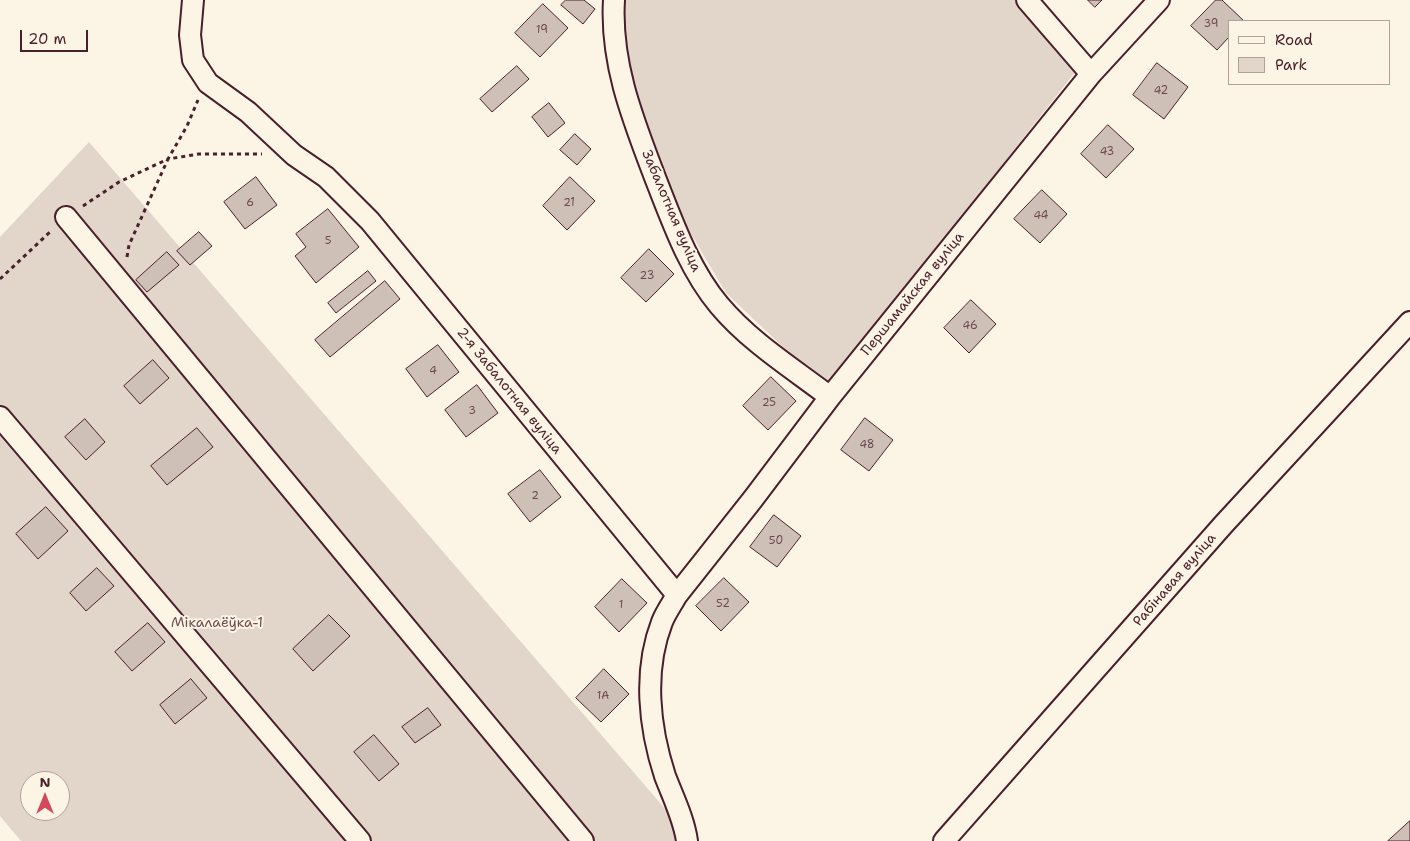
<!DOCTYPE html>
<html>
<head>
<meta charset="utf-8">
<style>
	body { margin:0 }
	#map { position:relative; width:1410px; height:841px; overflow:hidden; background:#fcf5e5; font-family:"Shantell Sans",sans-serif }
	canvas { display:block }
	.legend { position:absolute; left:1228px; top:20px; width:162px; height:65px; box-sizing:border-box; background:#fcf5e5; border:1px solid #b59f9b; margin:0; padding:6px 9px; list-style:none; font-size:15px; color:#4a1f2b }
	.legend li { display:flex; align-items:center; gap:10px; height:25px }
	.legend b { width:25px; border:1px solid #b59f9b }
	.north { position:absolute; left:20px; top:771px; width:50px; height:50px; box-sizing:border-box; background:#fcf5e5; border:1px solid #b59f9b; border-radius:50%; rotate:0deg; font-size:14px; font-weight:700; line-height:20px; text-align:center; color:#4a1f2b }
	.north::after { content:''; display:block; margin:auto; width:18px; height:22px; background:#d1495b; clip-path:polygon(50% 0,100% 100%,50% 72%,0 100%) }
	.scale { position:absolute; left:20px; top:30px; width:68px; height:22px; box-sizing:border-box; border:2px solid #4a1f2b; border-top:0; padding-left:6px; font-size:15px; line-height:18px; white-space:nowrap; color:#4a1f2b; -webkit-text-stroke:4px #fcf5e5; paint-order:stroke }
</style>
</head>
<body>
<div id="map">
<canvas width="1410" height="841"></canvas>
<ul class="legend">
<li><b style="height:6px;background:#fcf5e5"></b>Road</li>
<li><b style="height:14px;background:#e2d5ca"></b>Park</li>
</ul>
<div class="north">N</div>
<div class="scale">20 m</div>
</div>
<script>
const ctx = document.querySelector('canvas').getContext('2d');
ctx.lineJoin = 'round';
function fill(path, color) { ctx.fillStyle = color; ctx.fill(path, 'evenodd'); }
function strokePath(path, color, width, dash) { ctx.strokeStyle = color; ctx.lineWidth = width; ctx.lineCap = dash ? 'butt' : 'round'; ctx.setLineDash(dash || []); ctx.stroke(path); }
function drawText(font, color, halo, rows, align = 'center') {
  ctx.font = font + ' "Shantell Sans",sans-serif'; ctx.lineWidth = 4; ctx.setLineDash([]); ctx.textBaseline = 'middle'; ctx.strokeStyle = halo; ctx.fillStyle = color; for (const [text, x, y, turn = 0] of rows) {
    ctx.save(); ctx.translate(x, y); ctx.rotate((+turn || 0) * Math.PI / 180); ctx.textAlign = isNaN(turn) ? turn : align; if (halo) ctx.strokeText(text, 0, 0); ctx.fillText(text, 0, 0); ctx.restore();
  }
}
fill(new Path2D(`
	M624,0H1015L1076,71L836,376L826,382L784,348L726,293L684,222L652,149L627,62L623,31Z
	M89,142L693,841H21L0,816V237ZM30,781H60V811H30Z`), '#e2d5ca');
const building = new Path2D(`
	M566,0H584L595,9L583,24L561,5Z
	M1088,0H1102L1095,7Z
	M1216,0H1222L1244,21H1229V37L1217,50L1191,26Z
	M543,4L568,28L540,57L515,33Z
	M1157,63L1188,87L1164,119L1133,95Z
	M517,66L529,79L492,112L480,99Z
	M549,103L565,123L548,137L532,117Z
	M1108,125L1134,149L1106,178L1081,154Z
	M575,134L591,149L577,165L560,150Z
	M256,177L277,205L245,229L224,202Z
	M570,177L595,201L567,230L543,206Z
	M1042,190L1067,214L1040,243L1014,219Z
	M328,209L359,247L316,283L295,256L306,247L296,234Z
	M199,232L212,246L190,265L177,251Z
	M649,249L674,274L646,302L621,278Z
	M167,252L179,265L147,292L136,280Z
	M368,271L376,281L336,313L328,303Z
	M385,281L400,299L330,357L315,340Z
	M971,300L996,324L969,353L944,328Z
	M438,345L459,372L427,397L406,369Z
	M153,360L169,378L140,404L124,386Z
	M771,377L796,401L768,430L743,406Z
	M477,385L498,413L466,437L445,410Z
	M865,418L893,440L869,471L841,450Z
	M85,419L105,442L86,460L65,437Z
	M197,428L213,447L167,485L151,466Z
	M540,470L561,497L530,522L508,494Z
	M46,507L68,531L38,559L16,534Z
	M774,515L801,536L777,567L750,547Z
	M97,568L114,586L86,611L70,593Z
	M724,578L749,602L721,631L696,606Z
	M622,579L647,603L619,632L595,607Z
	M329,615L350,636L313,671L293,649Z
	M148,623L165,642L132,671L115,652Z
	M604,669L629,694L601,722L576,698Z
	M191,679L207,698L175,724L160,705Z
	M428,708L441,725L415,743L402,727Z
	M374,735L399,764L379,781L354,752Z
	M1410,821V841H1388Z`);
fill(building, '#cfc0b7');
strokePath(building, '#4a1f2b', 1);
const street = new Path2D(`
	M193,0L190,35L193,60L208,83L248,112L294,155L326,177L370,221L677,595
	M614,0C610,64 634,122 656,180C673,223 689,269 719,305C750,342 792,368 830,397
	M1027,0L1091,74
	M66,217L583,841
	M0,417L360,841
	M687,841C684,819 673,797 665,776C649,727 643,671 662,622C666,612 672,604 677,595L753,499L830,397L1091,74L1159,0
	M944,841L1223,525L1410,322`);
strokePath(street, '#4a1f2b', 24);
strokePath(new Path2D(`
	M83,206L119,182L168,159L187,126L198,100
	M127,257L129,245L168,159L199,154H262
	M0,279L51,231`), '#4a1f2b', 3, [4, 4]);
strokePath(street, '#fcf5e5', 20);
drawText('11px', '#6b474e', null, [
	["39",1211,24],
	["19",542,30],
	["42",1161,91],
	["43",1107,152],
	["6",250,203],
	["21",569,203],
	["44",1041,216],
	["5",328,241],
	["23",647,276],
	["46",970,326],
	["4",433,371],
	["25",769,403],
	["3",472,411],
	["48",867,445],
	["2",535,496],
	["50",776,541],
	["52",723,604],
	["1",621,605],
	["1А",603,696]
]);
drawText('14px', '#4a1f2b', '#fcf5e5', [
	["Забалотная вуліца",671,211,67],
	["Першамайская вуліца",913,294,-51],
	["2-я Забалотная вуліца",509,391,51],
	["Рабінавая вуліца",1175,580,-49]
]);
drawText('14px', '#704c53', '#fcf5e5', [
	["Мікалаёўка-1",217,623]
]);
</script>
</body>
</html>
